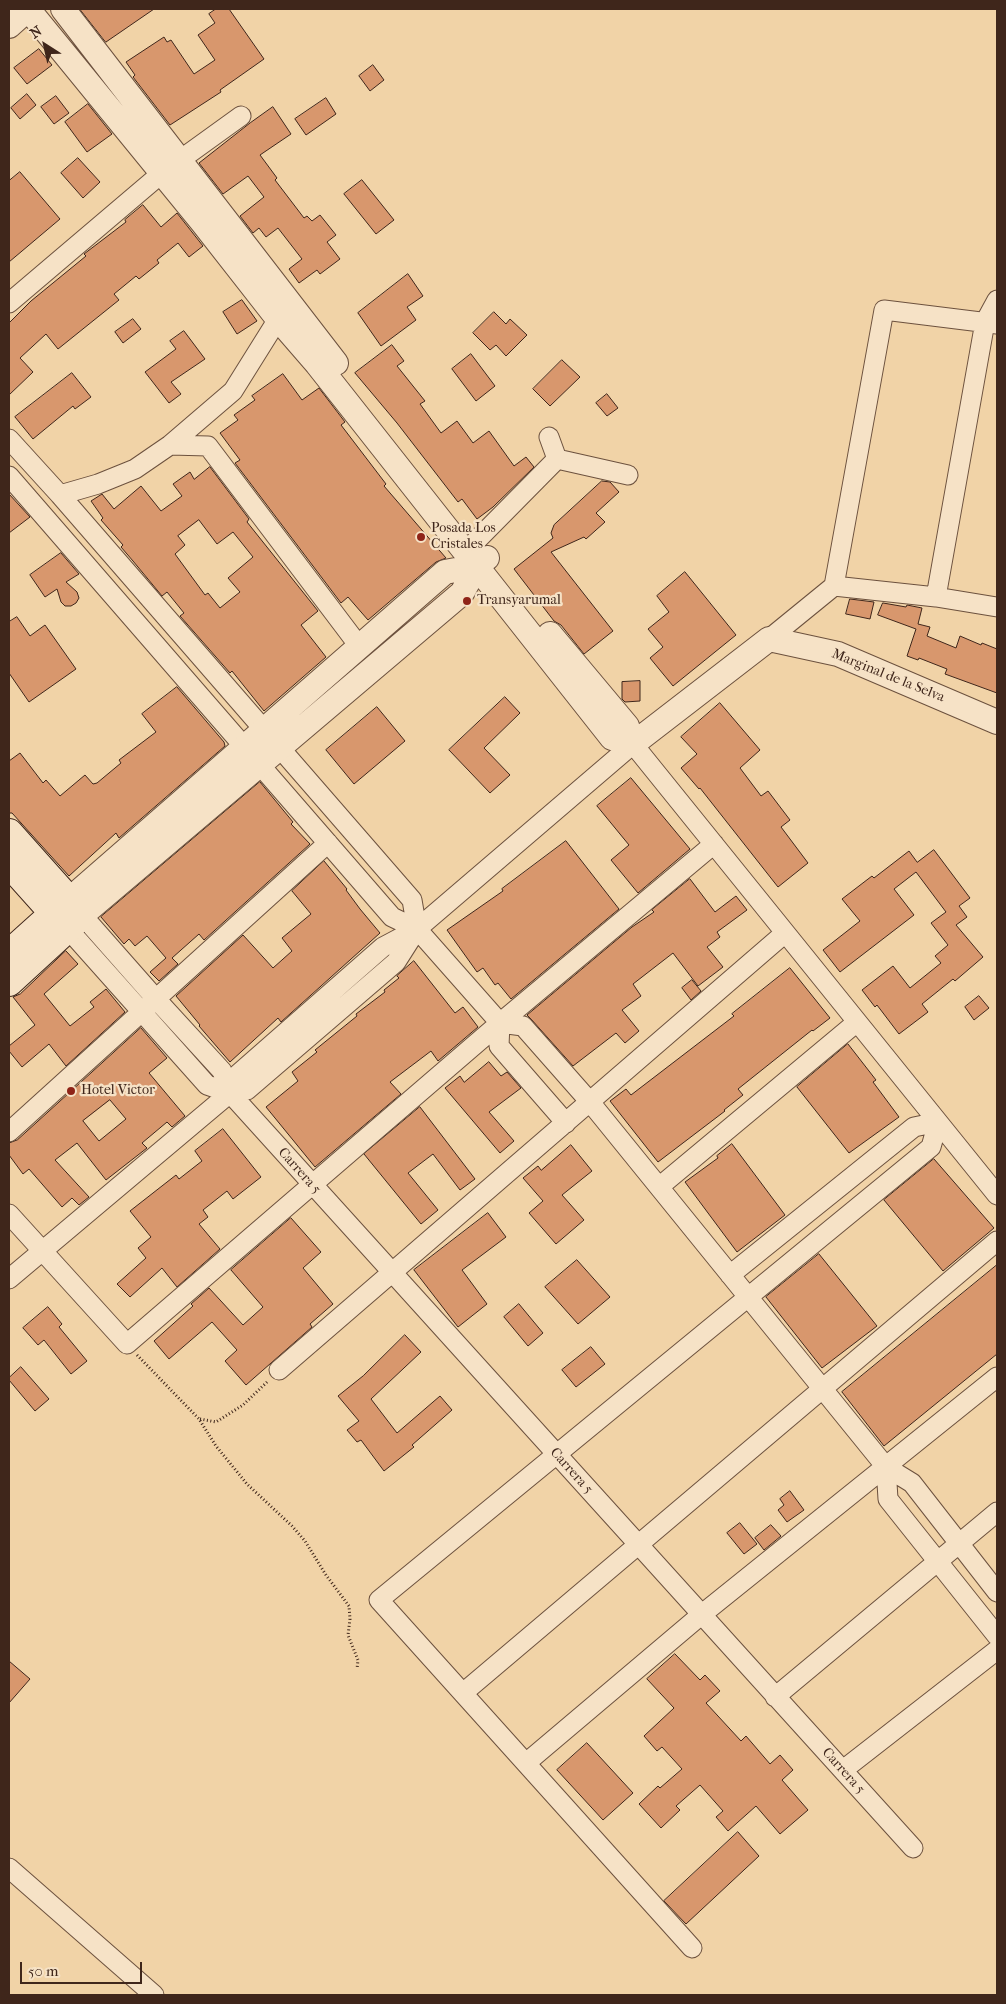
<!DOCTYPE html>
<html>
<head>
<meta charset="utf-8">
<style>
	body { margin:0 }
	#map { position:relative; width:1006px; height:2004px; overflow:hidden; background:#f1d3a7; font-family:"IM FELL French Canon",serif }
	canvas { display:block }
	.frame { position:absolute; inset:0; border:10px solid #3f261b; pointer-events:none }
	.north { position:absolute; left:20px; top:20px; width:50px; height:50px; -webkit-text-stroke:4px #f6e2c6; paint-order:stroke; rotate:325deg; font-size:14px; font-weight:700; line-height:20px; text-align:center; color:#3f261b }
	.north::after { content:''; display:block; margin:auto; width:18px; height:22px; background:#3f261b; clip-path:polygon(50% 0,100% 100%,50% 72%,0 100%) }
	.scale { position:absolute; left:20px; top:1962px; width:122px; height:22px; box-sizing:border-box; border:2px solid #3f261b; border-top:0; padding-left:6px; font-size:15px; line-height:18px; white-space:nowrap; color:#3f261b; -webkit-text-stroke:4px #f6e2c6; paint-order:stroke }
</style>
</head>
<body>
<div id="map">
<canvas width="1006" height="2004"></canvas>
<div class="frame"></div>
<div class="north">N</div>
<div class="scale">50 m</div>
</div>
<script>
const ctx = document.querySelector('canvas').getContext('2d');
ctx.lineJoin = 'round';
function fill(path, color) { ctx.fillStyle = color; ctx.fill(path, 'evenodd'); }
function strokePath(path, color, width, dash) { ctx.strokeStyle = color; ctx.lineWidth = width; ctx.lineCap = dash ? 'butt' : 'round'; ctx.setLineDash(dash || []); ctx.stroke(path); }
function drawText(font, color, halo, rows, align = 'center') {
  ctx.font = font + ' "IM FELL French Canon",serif'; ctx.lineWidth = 4.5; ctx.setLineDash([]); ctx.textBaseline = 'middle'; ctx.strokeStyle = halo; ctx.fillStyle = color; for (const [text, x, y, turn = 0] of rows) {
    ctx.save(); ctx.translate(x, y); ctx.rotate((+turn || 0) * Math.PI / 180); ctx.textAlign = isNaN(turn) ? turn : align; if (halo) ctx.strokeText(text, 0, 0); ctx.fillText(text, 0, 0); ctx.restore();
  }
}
const building = new Path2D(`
	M80,9H154L106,42Z
	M216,9H229L264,59L220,90L221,92L170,125L133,77L135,75L126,62L164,37L167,42L171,40L194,74L215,60L198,35L215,23L209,14Z
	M39,49L52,65L27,84L14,68Z
	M373,65L384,80L370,91L359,76Z
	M27,94L36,105L20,119L11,108Z
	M56,96L69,113L54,124L41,107Z
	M326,98L336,114L306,135L295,119Z
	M88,104L112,134L87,152L65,122Z
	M273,107L291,134L260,155L277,178L275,180L304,218L307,216L312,221L320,215L336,235L327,242L340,259L320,274L317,270L299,283L289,269L302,259L278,228L266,237L259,228L253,233L240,216L264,197L248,176L223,194L199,163L250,123Z
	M78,158L100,182L83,198L61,173Z
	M20,172L60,219L9,262V181Z
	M362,180L394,220L376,234L344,194Z
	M143,205L161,227L177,213L203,246L189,257L178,243L157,260L159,263L139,279L136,276L114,294L119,300L58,349L46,334L20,358L33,372L9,395V323L31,301L86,256L84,254L126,222L125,220Z
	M408,274L423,296L407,307L416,320L381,346L358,313Z
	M242,300L257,321L237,334L223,312Z
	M494,312L506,324L510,319L527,335L506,356L496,345L490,350L473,333Z
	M133,319L141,329L123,343L115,332Z
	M184,331L205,359L171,382L181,394L169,403L145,372L176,349L170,341Z
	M392,345L404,361L397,366L425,401L420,404L441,433L457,421L473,443L489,431L514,466L526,457L534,467L493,507L477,519L462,499L458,502L397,423L355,373Z
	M471,354L495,386L476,401L452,369Z
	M562,360L580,377L550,406L533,389Z
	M72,373L91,397L75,409L73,406L33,439L15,417Z
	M283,374L302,400L319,388L345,422L341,425L386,484L384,486L446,558L436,562L368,620L348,597L341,603L235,463L240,460L220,433L238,420L234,415L255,400L252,396Z
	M607,394L618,408L607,416L596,403Z
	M210,467L249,519L247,522L318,611L301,625L326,657L264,711L232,671L230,673L180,616L184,613L167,592L162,596L133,561L121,547L123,545L101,520L103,518L91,501L102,494L114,509L141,486L161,511L182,496L173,484L190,472L194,479ZM199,520L217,544L233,532L253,557L228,578L240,592L220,608L208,593L205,595L175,554L185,545L178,536Z
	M602,481L610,482L619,492L596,513L605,522L586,539L584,537L551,552L613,631L584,654L561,625L554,621L514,569L553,538L551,533L554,525Z
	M9,494L30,517L9,533Z
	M61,553L79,574L66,582L77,592L79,598L76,603L71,606H65L61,602L57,589L45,597L30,575Z
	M685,572L736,635L673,686L650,658L663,647L648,629L669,612L657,596Z
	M850,599L874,602L870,619L846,614Z
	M883,603L906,607L907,605L922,608L918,624L930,627L927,636L956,648L960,636L981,645L982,643L997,649V693L945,674L947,669L919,658L918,660L907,656L916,629L878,615Z
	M17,617L30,636L45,625L76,669L29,702L9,673V622Z
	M640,681V701L625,702L622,699V682Z
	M177,687L224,742L225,746L119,838L116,833L69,876L12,813H9V761L20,753L43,783L46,780L60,796L85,775L93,784L97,783L121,763L119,760L156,732L142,714Z
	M505,697L520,713L484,748L510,775L490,793L449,750Z
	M720,703L760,750L740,768L761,796L768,791L790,820L781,827L808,863L778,887L700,788L699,789L681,768L697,754L681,737Z
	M377,707L405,741L354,784L326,750Z
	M631,778L690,849L638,893L611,860L629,845L597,806Z
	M260,782L293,822L291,824L310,844L204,940L199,934L172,958L178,964L159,981L150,972L166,958L147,936L135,946L129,939L124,944L101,917Z
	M566,841L619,909L511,999L498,983L495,985L483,968L477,972L447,930L503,891L502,889Z
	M934,850L970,898L959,906L967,917L956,925L983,957L955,981L953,979L922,1004L928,1012L899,1034L877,1005L875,1007L862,990L893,966L910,988L941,963L935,956L948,945L931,923L946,912L916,872L894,889L914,915L840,972L823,950L860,921L842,899L872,876L874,878L909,851L917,862Z
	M324,861L347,889L346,890L360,909L380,933L281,1022L278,1018L230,1062L199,1026L200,1025L176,996L243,935L273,968L292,951L282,938L311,914L292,891Z
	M690,879L715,912L736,896L747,910L717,932L720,937L707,947L723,967L698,986L673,953L633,984L641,996L622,1010L639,1031L625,1043L616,1033L573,1066L531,1019L527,1015L632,927L654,912L652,910Z
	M66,951L78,964L44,994L70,1026L94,1007L90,1002L106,989L125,1012L66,1066L49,1044L22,1067L9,1051V1046L35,1025L13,997L20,994Z
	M414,961L455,1013L463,1007L478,1027L438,1061L431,1051L390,1082L401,1094L315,1167L266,1107L298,1081L292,1072L317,1052L315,1050L357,1016L356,1014L385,992L384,990L399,978L397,976Z
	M790,968L830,1018L813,1031L812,1030L738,1089L743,1095L724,1110L725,1111L658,1162L610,1101L626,1089L631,1095L734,1016L732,1014Z
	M692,980L701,991L691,1000L682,988Z
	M979,996L989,1008L974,1020L965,1007Z
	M141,1028L167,1058L149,1073L185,1116L172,1127L167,1122L142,1143L147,1148L106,1180L77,1143L55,1160L89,1197L79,1205L72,1198L62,1207L29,1169L23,1174L9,1155V1143L17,1140ZM110,1100L126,1119L99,1141L83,1121Z
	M848,1044L876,1080L873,1082L899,1117L849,1153L797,1087Z
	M489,1062L501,1076L507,1072L521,1088L489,1112L514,1141L500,1153L445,1088L460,1076L464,1082Z
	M420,1107L475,1179L460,1190L433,1154L408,1173L438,1210L421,1224L364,1154Z
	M223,1129L261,1177L233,1199L227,1191L203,1210L208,1217L199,1224L220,1249L177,1287L162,1268L130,1297L117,1284L146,1258L138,1248L151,1237L130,1211L176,1175L179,1179L202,1161L195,1151Z
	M732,1144L785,1215L737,1252L685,1182L718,1158L717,1156Z
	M571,1145L592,1171L562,1195L584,1220L556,1244L529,1213L543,1201L523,1178L538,1166L541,1170Z
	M934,1159L994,1228L943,1271L884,1200Z
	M488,1213L506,1237L462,1270L487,1304L458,1327L414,1270Z
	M291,1218L321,1252L303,1268L333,1304L310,1324L312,1327L246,1385L225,1361L237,1350L212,1322L169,1359L154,1341L193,1306L191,1304L209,1288L243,1325L263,1307L231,1270Z
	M819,1254L877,1326L822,1368L766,1297Z
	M577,1260L610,1297L578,1324L545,1287Z
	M997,1265V1354L884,1446L842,1392Z
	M519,1304L543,1333L528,1346L504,1317Z
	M48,1307L62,1324L59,1327L87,1361L71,1374L44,1340L38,1345L23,1328Z
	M405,1335L421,1352L371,1399L397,1433L440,1396L452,1410L412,1445L414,1447L384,1471L361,1440L357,1442L347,1430L359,1421L338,1396L363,1376Z
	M591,1347L605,1364L576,1387L562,1370Z
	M21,1367L49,1399L35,1411L9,1380V1378Z
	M790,1491L804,1510L787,1522L778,1510L784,1505L780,1499Z
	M740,1523L757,1544L744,1554L727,1533Z
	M771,1525L781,1536L764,1550L755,1538Z
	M675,1654L700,1680L705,1675L720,1691L706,1703L741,1741L746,1736L770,1764L780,1755L793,1770L782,1780L808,1810L780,1834L756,1806L728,1831L716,1817L723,1811L700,1785L676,1806L680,1810L661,1828L639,1804L658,1786L660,1788L682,1769L662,1747L657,1751L644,1736L674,1708L647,1679Z
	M9,1661L30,1679L9,1703Z
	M587,1743L633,1793L603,1820L557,1770Z
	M738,1832L759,1856L686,1924L664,1901Z`);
fill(building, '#d8976d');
strokePath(building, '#3f261b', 1);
const minor = new Path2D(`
	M9,303L162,173L241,116
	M9,439L60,495L412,900L417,929L396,962L247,1090L230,1093L9,1279
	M170,445L208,446L359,646
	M557,459L628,475
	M9,476L392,917L417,929L500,1023
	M60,495L98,484L135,469L170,445L233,391L278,319
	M474,543L557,459L549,437
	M834,586L884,310L997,324
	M936,597L985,322L997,300
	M769,639L834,586L936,597L997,607
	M82,915L156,999L222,1071L230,1093L913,1848
	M68,929L207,1085L230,1093
	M230,1093L236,1076L383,947L417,929L633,744L997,1195
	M566,1123L499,1046L500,1023L523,1026L590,1102L886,1467
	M9,1132L328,843
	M659,1187L857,1022
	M9,1214L127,1344L500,1023L714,844
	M279,1370L785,933
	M997,1592L912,1483L886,1467L888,1499L997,1636
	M463,1693L997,1241
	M775,1697L997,1512
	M526,1763L701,1615L997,1377
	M843,1770L997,1650
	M9,1868L154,1995
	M692,1948L379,1600L931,1147L938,1122L914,1127L730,1275`);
const tertiary = new Path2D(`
	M28,9L202,222L278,319L317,364L612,738L633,744
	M63,9L336,363
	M9,26L28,9
	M550,634L627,726L633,744
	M633,744L769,639L838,654L997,722
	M69,900L445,572L477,566
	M82,915L462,593L477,566L487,558`);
const secondary = new Path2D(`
	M9,833L82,915L9,982
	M9,863L68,929
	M9,954L68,901`);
strokePath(minor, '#6c513e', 21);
strokePath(tertiary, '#6c513e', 26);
strokePath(secondary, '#3f261b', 30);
strokePath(new Path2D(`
	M137,1355L199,1419L216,1446L247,1484L292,1526L305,1541L326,1575L349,1606L350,1619L348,1635L358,1660L357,1669
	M200,1419L216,1422L243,1405L267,1382`), '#3f261b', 3, [1, 2.5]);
strokePath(minor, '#f6e2c6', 19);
strokePath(tertiary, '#f6e2c6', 24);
strokePath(secondary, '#f6e2c6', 28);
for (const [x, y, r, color] of [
	[421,537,5,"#8f2418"],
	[467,601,5,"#8f2418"],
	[71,1091,5,"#8f2418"]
]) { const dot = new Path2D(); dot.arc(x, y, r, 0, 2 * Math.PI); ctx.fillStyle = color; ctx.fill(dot); strokePath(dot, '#f6e2c6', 2); }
drawText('14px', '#3f261b', '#f6e2c6', [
	["Posada Los",431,529],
	["Cristales",431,545],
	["Transyarumal",477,601],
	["Hotel Victor",81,1091]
], 'left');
drawText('14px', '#3f261b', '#f6e2c6', [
	["Marginal de la Selva",888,676,22],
	["Carrera 5",299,1171,48],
	["Carrera 5",571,1471,48],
	["Carrera 5",843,1771,48]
]);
</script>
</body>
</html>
